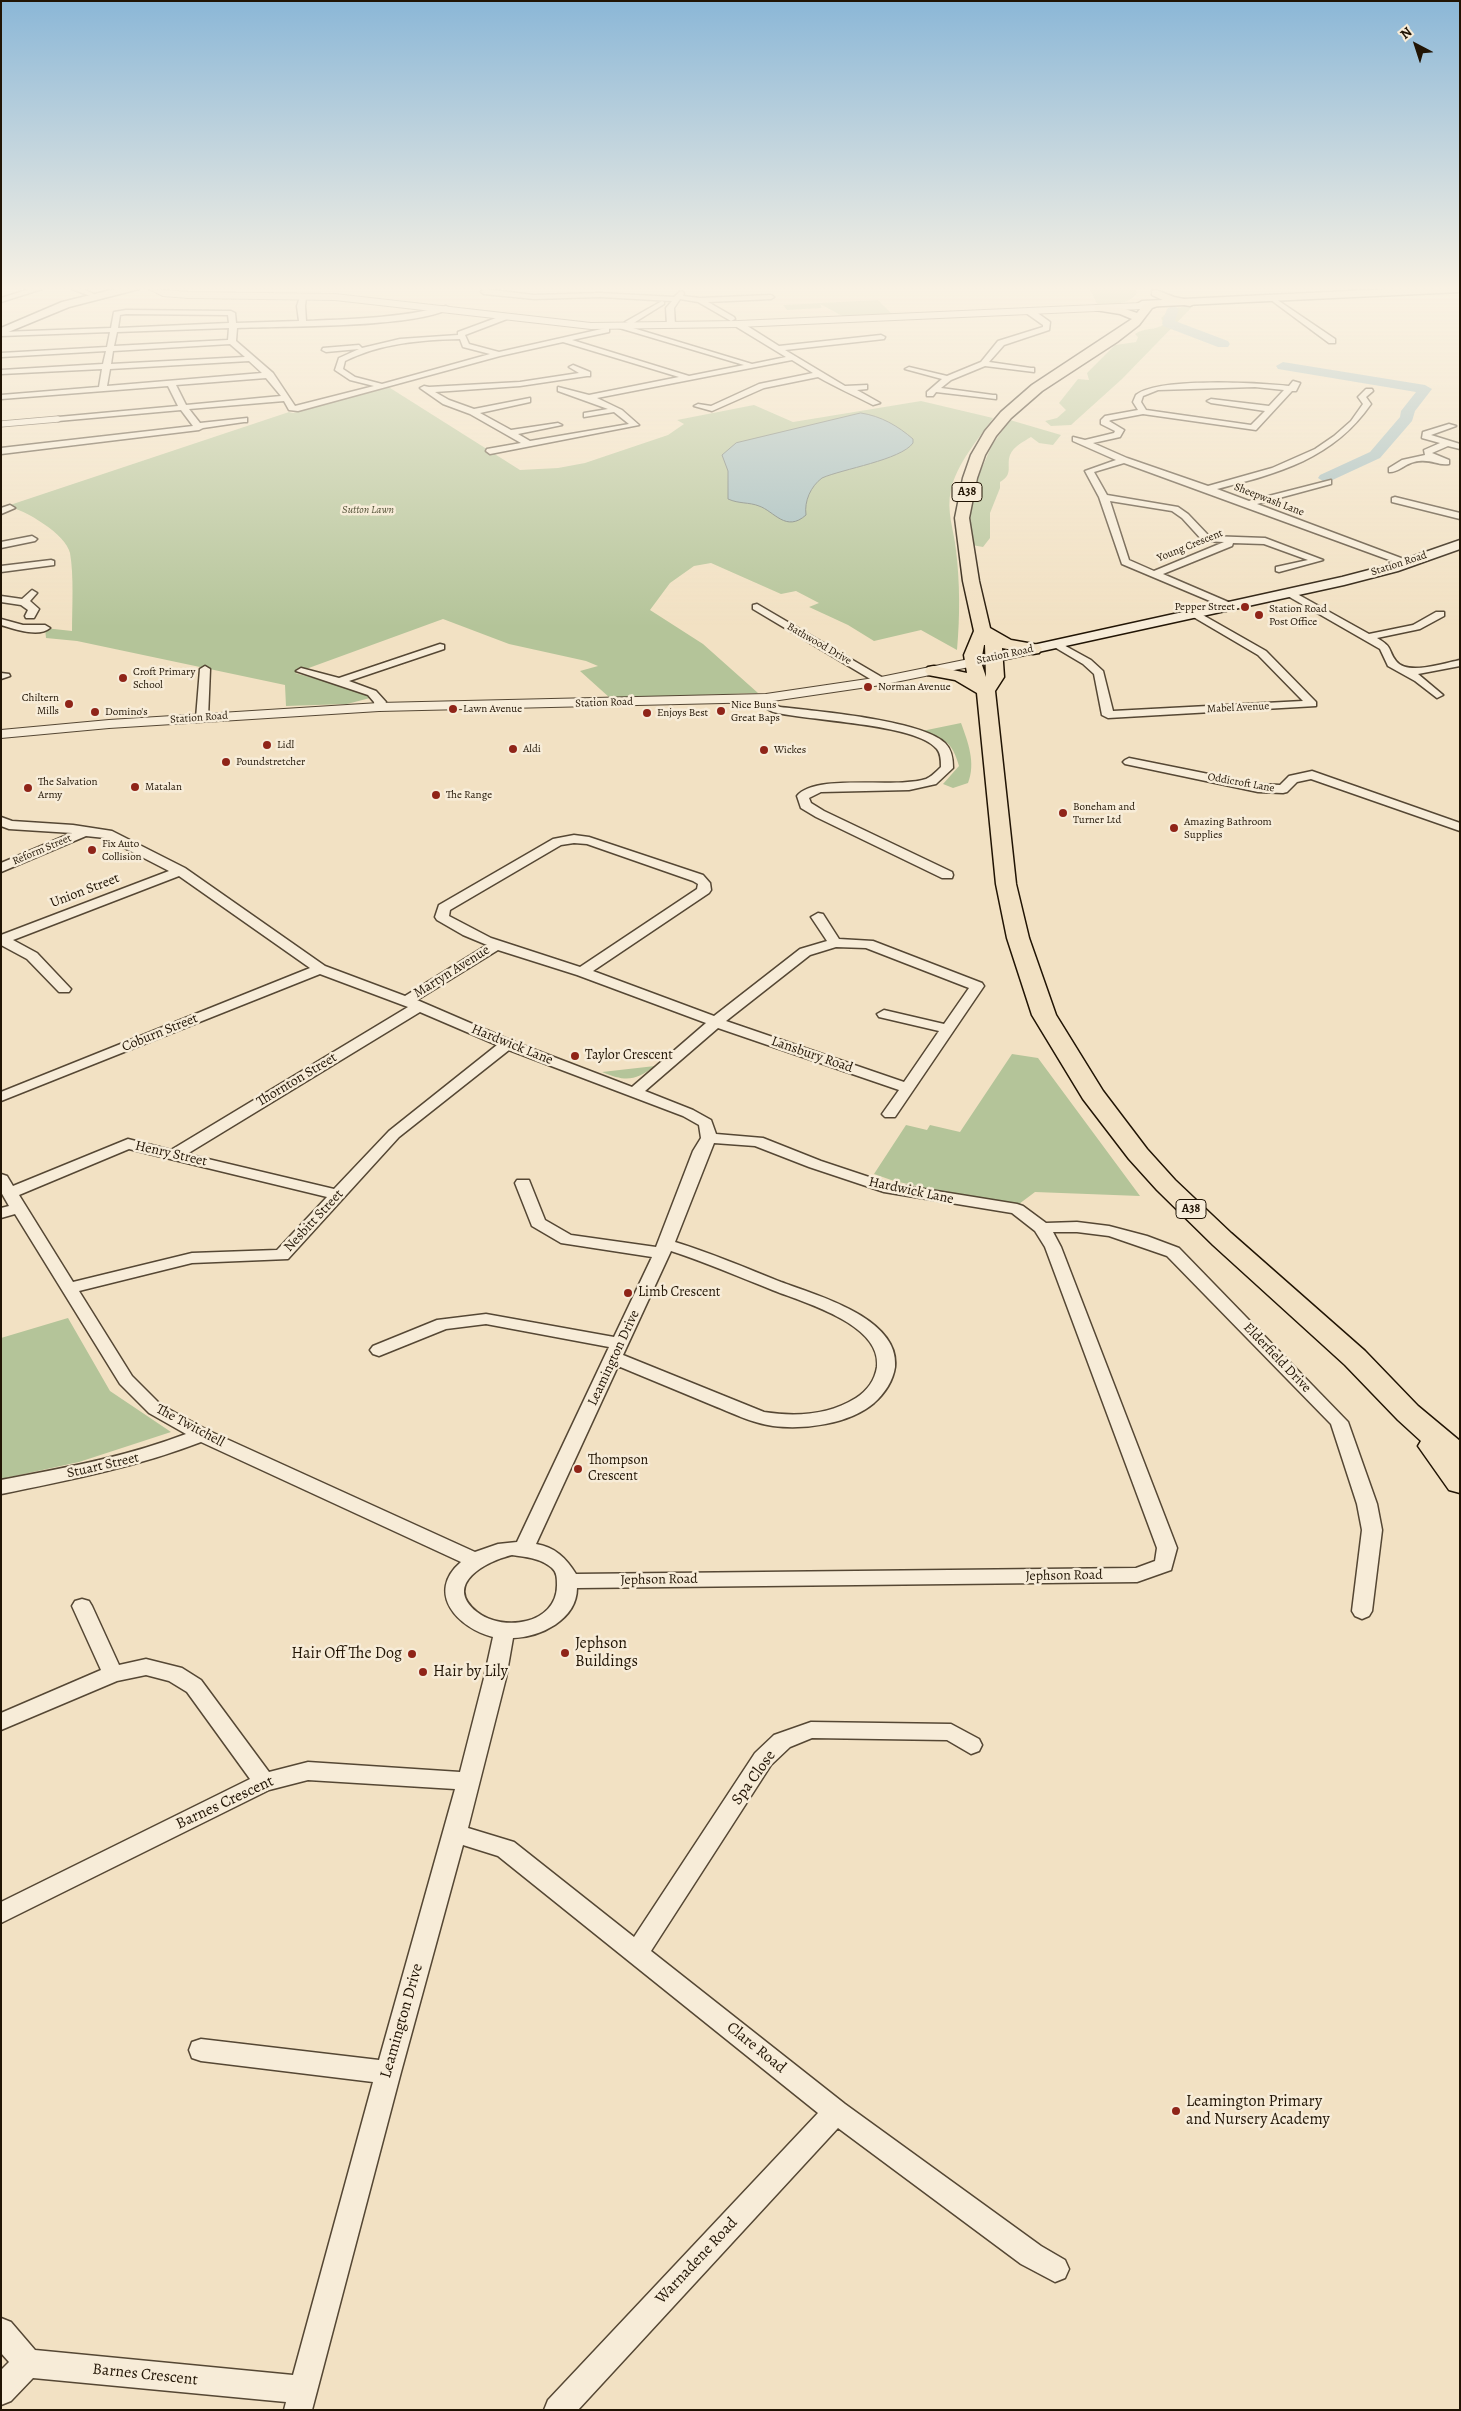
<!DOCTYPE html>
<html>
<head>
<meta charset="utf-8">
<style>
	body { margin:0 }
	#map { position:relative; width:1461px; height:2411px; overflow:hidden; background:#f2e1c3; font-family:Alegreya,serif }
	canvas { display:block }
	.frame { position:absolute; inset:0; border:2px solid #211404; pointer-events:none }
	.north { position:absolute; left:1391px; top:20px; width:50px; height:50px; -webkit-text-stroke:4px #f7ecd8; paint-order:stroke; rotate:320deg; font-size:14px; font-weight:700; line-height:20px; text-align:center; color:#211404 }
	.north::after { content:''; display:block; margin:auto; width:18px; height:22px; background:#211404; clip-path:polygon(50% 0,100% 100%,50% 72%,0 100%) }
</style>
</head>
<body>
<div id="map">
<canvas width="1461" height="2411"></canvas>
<div class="frame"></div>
<div class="north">N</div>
</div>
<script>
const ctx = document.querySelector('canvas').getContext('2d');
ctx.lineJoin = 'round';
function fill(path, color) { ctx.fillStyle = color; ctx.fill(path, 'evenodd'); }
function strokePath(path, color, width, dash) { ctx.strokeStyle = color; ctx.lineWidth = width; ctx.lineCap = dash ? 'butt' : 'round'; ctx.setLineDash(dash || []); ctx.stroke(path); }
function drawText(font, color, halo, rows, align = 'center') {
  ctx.font = font + ' Alegreya,serif'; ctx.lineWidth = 5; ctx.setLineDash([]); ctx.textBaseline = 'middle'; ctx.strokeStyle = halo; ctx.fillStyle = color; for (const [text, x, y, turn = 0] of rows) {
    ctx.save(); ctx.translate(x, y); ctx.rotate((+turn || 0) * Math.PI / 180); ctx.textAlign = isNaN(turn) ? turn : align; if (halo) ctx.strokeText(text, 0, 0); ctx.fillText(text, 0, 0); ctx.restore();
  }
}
fill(new Path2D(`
	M1090,289H1135L1137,293C1128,306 1111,304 1097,304Z
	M878,300L893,315L844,317L820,304L822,308L787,310L783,305Z
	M1194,305L1122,379L1071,425L1051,426L1045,421L1057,418L1066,410L1059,403L1078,379L1089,380L1087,373L1115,345L1136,342L1138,337L1135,334C1145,327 1155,331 1164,324L1161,318L1170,309Z
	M387,386L520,470L558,468L585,463L668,435L684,424L677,420L754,405L793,422L921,401L993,418C978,440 957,463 951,490C946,511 954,530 956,550C960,583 960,617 957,650L921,630L874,641L848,625L809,607L819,603L796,591L781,594L711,563L694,566L670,583L650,610L703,644L758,693L610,698L580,671L598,666L586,661L509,644L443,619L295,673L363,692L370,698L347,704L286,706L285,685L77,641L46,638L45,628L72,631C72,607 74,576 70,553C66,534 25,510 7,506L289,412L293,413Z
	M1010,420L1061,435L1053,445L1039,443L1031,437C1023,442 1014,446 1010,455C1006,466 1014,474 1000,482V488L990,513V538L983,547L972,545L969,527V508L978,477L992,445Z
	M961,723C968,742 976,763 968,783L953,788L943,784L959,766C952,741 945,740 922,731Z
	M1012,1054L1038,1058L1140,1196L1035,1192L1015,1207L894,1181L874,1174L906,1125L927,1130L930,1125L960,1132Z
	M655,1066C635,1081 626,1082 602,1072Z
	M68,1318L110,1391L171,1432L79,1462L1,1479V1338Z`), '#b4c499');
const water = new Path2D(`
	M861,413C881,416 898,426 913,439V443C901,460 842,469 822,478C811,486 804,501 806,515C786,533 774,511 759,506C749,502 739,504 728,499V471L722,455L736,443Z`);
fill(water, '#9fbbbe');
strokePath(water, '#6d7874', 1);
fill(new Path2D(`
	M1173,305L1179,309L1175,321L1228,341L1230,344L1228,347H1218L1163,326L1162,323L1167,309Z
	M1283,362L1425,385L1432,389L1415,411L1412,421L1380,458L1326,483L1318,478L1320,475L1370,452L1400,417L1401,411L1416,392L1278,369L1276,366Z`), '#9fbbbe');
const pedestrian = new Path2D(`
	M1,424L58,419`);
const minor = new Path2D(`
	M30,289H42L1,302V298Z
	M72,289H83L98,296L93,297Z
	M483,289L534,295L600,293L674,297L681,291L684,293L683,296L700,298L771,295L774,297L771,299L708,302L734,317L735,319L731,321L698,302L680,299L674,308L675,325L671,327L667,325L666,308L672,301L600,297L534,299L484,294L481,292Z
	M303,295L306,297L305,306L306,321C354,319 400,318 446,306L450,308C419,328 279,326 237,328L236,341L273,373L295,406L374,386L350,380L335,370L339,358L359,349L326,352L322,350L323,348L359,345L362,348L400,339L458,335V332L504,315L508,317L507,319L465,335L469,344L499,352L606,328H609V332L572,340L689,376L744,365L616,327L623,325L752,364L786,357L735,326V322H741L779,346L881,335L885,337L884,339L785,350L845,386L867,385V389L857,390L880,403L873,405C854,395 837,388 818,377L764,388L712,411L694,406L698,404L711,406L759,384L813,373L792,360L597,398L622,410L639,425L490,454L486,451L487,449L521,443L470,414L443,404L420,388L424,386L429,387L520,382L579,373L569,367L573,365L590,372V376H587L520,386L435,392L449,400L474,409L530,398V402L480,413L511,430L558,423L562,425L518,434L530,441L629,424L614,412L584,417V413L608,409L558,391V387L589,395L679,377L563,342L500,356L298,411L289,410L284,401L189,409L200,423L247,418V422H244L203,428L199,430L1,454V448L193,426L181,410L58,421L54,419L58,417L178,406L168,386L1,399V395L99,387L102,369L1,374V370L103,364L106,351L1,357V353L107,347L110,332L1,336V332L111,328L114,312L126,310L231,311L235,313L236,323L299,321L297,306L300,297ZM126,314L228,315L229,323L118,328L120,315ZM229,328L228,340L114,346L117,332ZM460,339L463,347L490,354L382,384L355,377L343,369L345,361C382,343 420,340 460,339ZM230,344L245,357L111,364L113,351ZM249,361L262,373L107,386L110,369ZM266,378L281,396L186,405L176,385Z
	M1273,297L1335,339V343H1329L1271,300L1269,299Z
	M662,301L664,302V304L632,324L625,322Z
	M1026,309H1032L1050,322L1049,330L1004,345L989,362L1031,368H1034V372L985,366L951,380L941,388L993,395H996V399L936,392L933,396H927V392L942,379L905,369L909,367L947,376L981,362L998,341L1043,327V325L1026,313Z
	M1293,381L1300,383L1296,391H1292L1256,430L1143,414L1111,420L1109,421L1124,430L1120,437L1093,443L1127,458L1208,486L1272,468L1315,449L1334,436L1351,421L1363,404L1358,397L1366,389H1372L1373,391L1366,397L1371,404C1333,459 1279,473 1217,489L1249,501L1331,480V484L1257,504L1409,561V565H1403L1124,463L1094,472L1107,495L1178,507L1188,514L1209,536L1265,538L1323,560L1279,572L1276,571V567L1308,560L1264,544L1233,543L1232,546L1163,574L1233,604V608L1229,609L1122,564L1099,497L1085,471L1116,460L1073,441V437L1085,440L1114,433L1115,431L1101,424V420L1105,416L1138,410L1133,402L1136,395C1158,377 1258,383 1289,386ZM1255,387L1284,390L1269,406L1211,399L1207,401L1211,403L1265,411L1251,425L1146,410L1141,402L1143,396L1158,390ZM1110,501L1172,511L1182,518L1203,541L1224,542L1154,571L1129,560Z
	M1449,424L1456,426L1431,435L1460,444V449L1448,446L1432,453L1449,460V464C1437,466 1431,458 1414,462C1405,464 1397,473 1389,472V468L1402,460L1425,455L1424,450L1440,443L1422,438L1423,432Z
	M1395,497L1460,513V519L1392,502V498Z
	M10,505L15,508L1,514V508Z
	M32,536L37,539L35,541L1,548V542Z
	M51,560L54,561V565L1,572V566Z
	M32,590L37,593L30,601L39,609L34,618H26L25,616L28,610L21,605L1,602V596L22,599Z
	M1290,590L1369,634L1413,625L1436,612H1444V616L1420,629L1377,638C1394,648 1387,649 1396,661C1407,676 1444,663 1460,660V666L1418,674L1443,695L1437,698L1415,681L1388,666L1380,649L1286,595V591Z
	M757,604L885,679L886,681L885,683H877L753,609V605Z
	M1194,610L1266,651L1316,702V706L1108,718L1102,715L1094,674L1083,664L1051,645L1056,642L1060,643L1091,660L1103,671L1113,711L1303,701L1258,655L1190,615L1189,613Z
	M1,619L23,625H45L50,628C39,638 14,629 1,625Z
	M440,644L444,645V649L349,681L376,691L386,702L383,709H375L374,702L368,695L296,671L301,668L339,678Z
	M205,666L210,669L208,718L202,721L196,718L200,669Z
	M1,673L9,674L10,676L1,679Z
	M766,695L770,696L774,704L780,707C814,711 922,720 945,743C952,750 953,759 953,768L936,784L909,790L821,792L809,798L811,803L824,811L952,872L953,875L952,878H942L816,817L801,808L797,796C816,773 895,789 926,779C931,777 937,771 941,767C941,761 941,754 937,749C916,723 807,721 773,712L765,708L760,698Z
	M1129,758L1258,784L1280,785L1289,776L1312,771L1460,823V831L1311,779L1297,782L1287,792L1283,793L1258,792L1125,764L1123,762L1125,760Z
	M1,817L12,821L73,825L112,831L185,868L325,966L405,996L487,945L463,935L437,920L435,917L439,905L553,839L574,835L589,837L703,875L710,883L711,890L709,893L593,971L714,1016L800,949L827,941L811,917L818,913L823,914L839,939L873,941L982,983L984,986L895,1117H885L882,1114L899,1090L718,1028L645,1091L693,1110L711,1120L716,1134L763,1138L821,1161L887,1183L1017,1204L1023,1206L1046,1223L1077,1222L1109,1226L1147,1236L1179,1248L1348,1422L1377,1504L1382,1530L1372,1611L1369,1616L1362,1619L1355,1616L1352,1611L1362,1530L1357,1504L1331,1424L1167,1256L1109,1236L1077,1232H1053L1061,1247L1177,1548L1171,1570L1137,1582L577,1588C577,1620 540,1637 513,1638L506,1678L468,1828L514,1842L634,1937L755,1753L774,1735L811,1722L951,1724L979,1739L982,1745L979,1751L971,1754L947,1740L812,1738L790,1747L771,1765L651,1951L845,2104L1041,2246L1065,2260L1069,2269L1065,2278L1055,2282L1021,2264L838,2128L578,2410H544L548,2400L818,2113L498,1856L463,1845L401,2072L312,2410H284L286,2402L33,2378L11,2401L1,2405V2370L9,2362L1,2353V2318L11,2322L35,2350L293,2375L373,2082L201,2061L192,2058L189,2050L192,2042L201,2039L379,2060L455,1789L308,1780L269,1790L1,1923V1902L250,1779L187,1692L169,1681L146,1675L117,1681L1,1730V1713L101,1670L72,1606L75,1601L82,1599L89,1601L92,1606L119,1665L146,1659L182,1668L201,1680L269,1772L308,1762L460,1772L484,1678L493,1637C458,1628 425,1593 461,1562L201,1442C136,1467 70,1480 1,1494V1480C64,1468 126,1457 186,1434L149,1413L120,1384L15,1214L1,1218V1208L9,1206L1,1192V1174L7,1176L13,1186L128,1139L171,1150L408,1007L320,974L1,1101V1092L310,968L179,876L13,940L37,953L71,989L69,992H59L27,959L1,945V935L169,871L105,838L86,836L1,872V863L72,833L9,829L1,826ZM574,843L587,844L693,881L698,884L697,889L580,967L491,938L449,916L450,910L561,845ZM836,947L866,948L969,988L944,1024L884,1010L877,1014L879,1017L939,1031L904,1082L726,1021L810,955ZM498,950L577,975L706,1023L632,1087L512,1041L417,1000ZM420,1012L497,1045L389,1131L334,1189L187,1154ZM509,1050L683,1116L699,1125L701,1138L693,1151L656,1247L571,1235L545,1220L529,1180H517L515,1183L532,1226L561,1243L652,1257L614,1337L486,1314L437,1320L373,1346L370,1350L373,1354L379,1356L446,1329L486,1324L609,1347L517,1542L498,1544L475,1552L209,1431L161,1405L132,1376L79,1291L192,1263L288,1259L399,1137ZM714,1143L755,1146L809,1167L884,1192L1012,1213L1035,1231L1045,1247L1157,1548L1155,1561L1136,1568L576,1574C566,1558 555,1547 536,1544L618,1366C649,1379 681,1392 712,1405C732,1413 752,1423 773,1426C805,1430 849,1424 874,1403C884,1394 893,1381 895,1367C900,1318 816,1295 781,1282C746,1268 711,1253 675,1242ZM129,1149L327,1197L277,1250L192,1253L73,1282L19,1195ZM671,1251C705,1262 737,1276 770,1289C801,1302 882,1323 877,1367C875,1380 867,1391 856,1398C829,1415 795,1417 764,1412L623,1355ZM512,1555C525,1557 541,1558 552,1568C557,1572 557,1579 557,1585C557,1625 502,1632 477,1612C442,1584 487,1561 512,1555Z`);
const tertiary = new Path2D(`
	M149,289L188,292L335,294L591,323L738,321L1141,303L1145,306L1141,309L738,327L591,329L335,300L188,298L163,296Z
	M974,658L981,662L979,665L881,685L766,702L379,711L109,728L1,738V730L109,720L379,703L766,694L881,677Z`);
const secondary = new Path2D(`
	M115,289H139L69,307L1,335V328L62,302Z
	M1392,289H1460V292L1142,307L1137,304L1142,301Z
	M1460,540V549L1398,571L1344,585L974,666L967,662L974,658L1342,577L1388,565Z`);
const trunk = new Path2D(`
	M1156,290L1174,297L1194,301L1196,303L1190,306L1167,302L1152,295V291Z
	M1156,301L1162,304L1152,308L1139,325L1117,342L1042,391L1011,418L996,436L985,455L977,478L969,518L979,581L990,628L1011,640L1039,645L1042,649L1039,653L1033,654L1002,648L1004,677L995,691L1016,884L1029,938L1056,1015L1103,1091L1147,1149L1175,1180L1231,1233L1365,1351L1418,1406L1460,1441V1493L1449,1490L1418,1446L1421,1441L1398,1420L1345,1365L1213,1245L1157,1190L1129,1159L1083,1099L1032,1015L1007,938L996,884L977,693L955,680L928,675L925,671L928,667L934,666L967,673L964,655L974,631L963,581L955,518L963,478L971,455L985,431L1001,412L1032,385L1132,319L1120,314L1095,310V306L1122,308L1137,313L1144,304ZM984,645H985L986,677L981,662Z`);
strokePath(pedestrian, '#554734', 7);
strokePath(minor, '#554734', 3);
strokePath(tertiary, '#554734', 2);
strokePath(secondary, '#211404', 3);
strokePath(trunk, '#211404', 3);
strokePath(pedestrian, '#f7ecd8', 5.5);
fill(minor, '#f7ecd8');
fill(tertiary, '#f7ecd8');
fill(secondary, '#f7ecd8');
fill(trunk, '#f2e1c3');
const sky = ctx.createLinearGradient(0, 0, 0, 627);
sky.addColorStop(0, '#8bb7d7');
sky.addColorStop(0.46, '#f9f2e4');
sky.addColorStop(1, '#f9f2e400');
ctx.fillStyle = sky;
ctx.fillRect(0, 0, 1461, 627);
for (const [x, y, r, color] of [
	[1245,607,5,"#8f2418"],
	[1259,615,5,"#8f2418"],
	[123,678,5,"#8f2418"],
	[868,687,5,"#8f2418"],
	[69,704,5,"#8f2418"],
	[453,709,5,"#8f2418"],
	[721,711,5,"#8f2418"],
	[95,712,5,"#8f2418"],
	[647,713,5,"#8f2418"],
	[267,745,5,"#8f2418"],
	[513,749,5,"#8f2418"],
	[764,750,5,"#8f2418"],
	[226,762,5,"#8f2418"],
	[135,787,5,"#8f2418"],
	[28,788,5,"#8f2418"],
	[436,795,5,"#8f2418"],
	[1063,813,5,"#8f2418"],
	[1174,828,5,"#8f2418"],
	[92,850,5,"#8f2418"],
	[575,1056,5,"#8f2418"],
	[628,1293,5,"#8f2418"],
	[578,1469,5,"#8f2418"],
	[565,1653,5,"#8f2418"],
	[412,1654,5,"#8f2418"],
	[423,1672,5,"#8f2418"],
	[1176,2111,5,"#8f2418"]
]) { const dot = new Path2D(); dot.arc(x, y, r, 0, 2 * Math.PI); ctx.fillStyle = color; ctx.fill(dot); strokePath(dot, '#f7ecd8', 2); }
drawText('11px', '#211404', '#f7ecd8', [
	["Sheepwash Lane",1269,500,21],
	["Young Crescent",1190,546,-22],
	["Station Road",1399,564,-18],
	["Bathwood Drive",819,644,30],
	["Station Road",1005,655,-12],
	["Station Road",604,703,-2],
	["Mabel Avenue",1238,708,-3],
	["Station Road",199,718,-4],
	["Oddicroft Lane",1241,783,10],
	["Reform Street",42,850,-23]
]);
drawText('italic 11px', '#545238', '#f7ecd8', [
	["Sutton Lawn",368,510]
]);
drawText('11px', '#211404', '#f7ecd8', [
	["Pepper Street",1235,607,"right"],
	["Station Road",1269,609],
	["Post Office",1269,622],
	["Croft Primary",133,672],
	["School",133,685],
	["Norman Avenue",878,687],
	["Chiltern",59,698,"right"],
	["Mills",59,711,"right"],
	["Nice Buns",731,705],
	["Great Baps",731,718],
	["Lawn Avenue",463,709],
	["Domino's",105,712],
	["Enjoys Best",657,713],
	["Lidl",277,745],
	["Aldi",523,749],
	["Wickes",774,750],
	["Poundstretcher",236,762],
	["The Salvation",38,782],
	["Army",38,795],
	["Matalan",145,787],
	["The Range",446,795],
	["Boneham and",1073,807],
	["Turner Ltd",1073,820],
	["Amazing Bathroom",1184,822],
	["Supplies",1184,835],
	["Fix Auto",102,844],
	["Collision",102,857]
], 'left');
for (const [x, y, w] of [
	[967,492,30],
	[1191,1209,30]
]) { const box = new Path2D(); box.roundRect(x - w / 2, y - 9.5, w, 19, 4); ctx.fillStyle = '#f7ecd8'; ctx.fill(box); strokePath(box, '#211404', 1); }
drawText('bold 12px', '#211404', null, [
	["A38",967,492],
	["A38",1191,1209]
]);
drawText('14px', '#211404', '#f7ecd8', [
	["Union Street",85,891,-21],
	["Martyn Avenue",452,972,-32],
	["Coburn Street",160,1033,-22],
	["Hardwick Lane",512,1045,22],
	["Lansbury Road",812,1055,19],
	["Thornton Street",297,1080,-31],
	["Henry Street",171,1154,13],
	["Hardwick Lane",911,1191,12],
	["Nesbitt Street",314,1221,-47],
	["Leamington Drive",614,1358,-65],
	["Elderfield Drive",1277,1358,46],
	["The Twitchell",190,1426,28],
	["Stuart Street",103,1466,-13],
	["Jephson Road",1064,1576,-1],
	["Jephson Road",659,1580,-1]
]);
drawText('14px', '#211404', '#f7ecd8', [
	["Taylor Crescent",585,1056],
	["Limb Crescent",638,1293],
	["Thompson",588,1461],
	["Crescent",588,1477]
], 'left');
drawText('16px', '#211404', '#f7ecd8', [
	["Jephson",575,1644],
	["Buildings",575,1662],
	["Hair Off The Dog",402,1654,"right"],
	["Hair by Lily",433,1672],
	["Leamington Primary",1186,2102],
	["and Nursery Academy",1186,2120]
], 'left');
drawText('16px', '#211404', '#f7ecd8', [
	["Spa Close",754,1778,-54],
	["Barnes Crescent",225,1803,-25],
	["Leamington Drive",402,2021,-74],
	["Clare Road",756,2048,39],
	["Warnadene Road",697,2261,-47],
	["Barnes Crescent",145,2375,6]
]);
</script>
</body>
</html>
